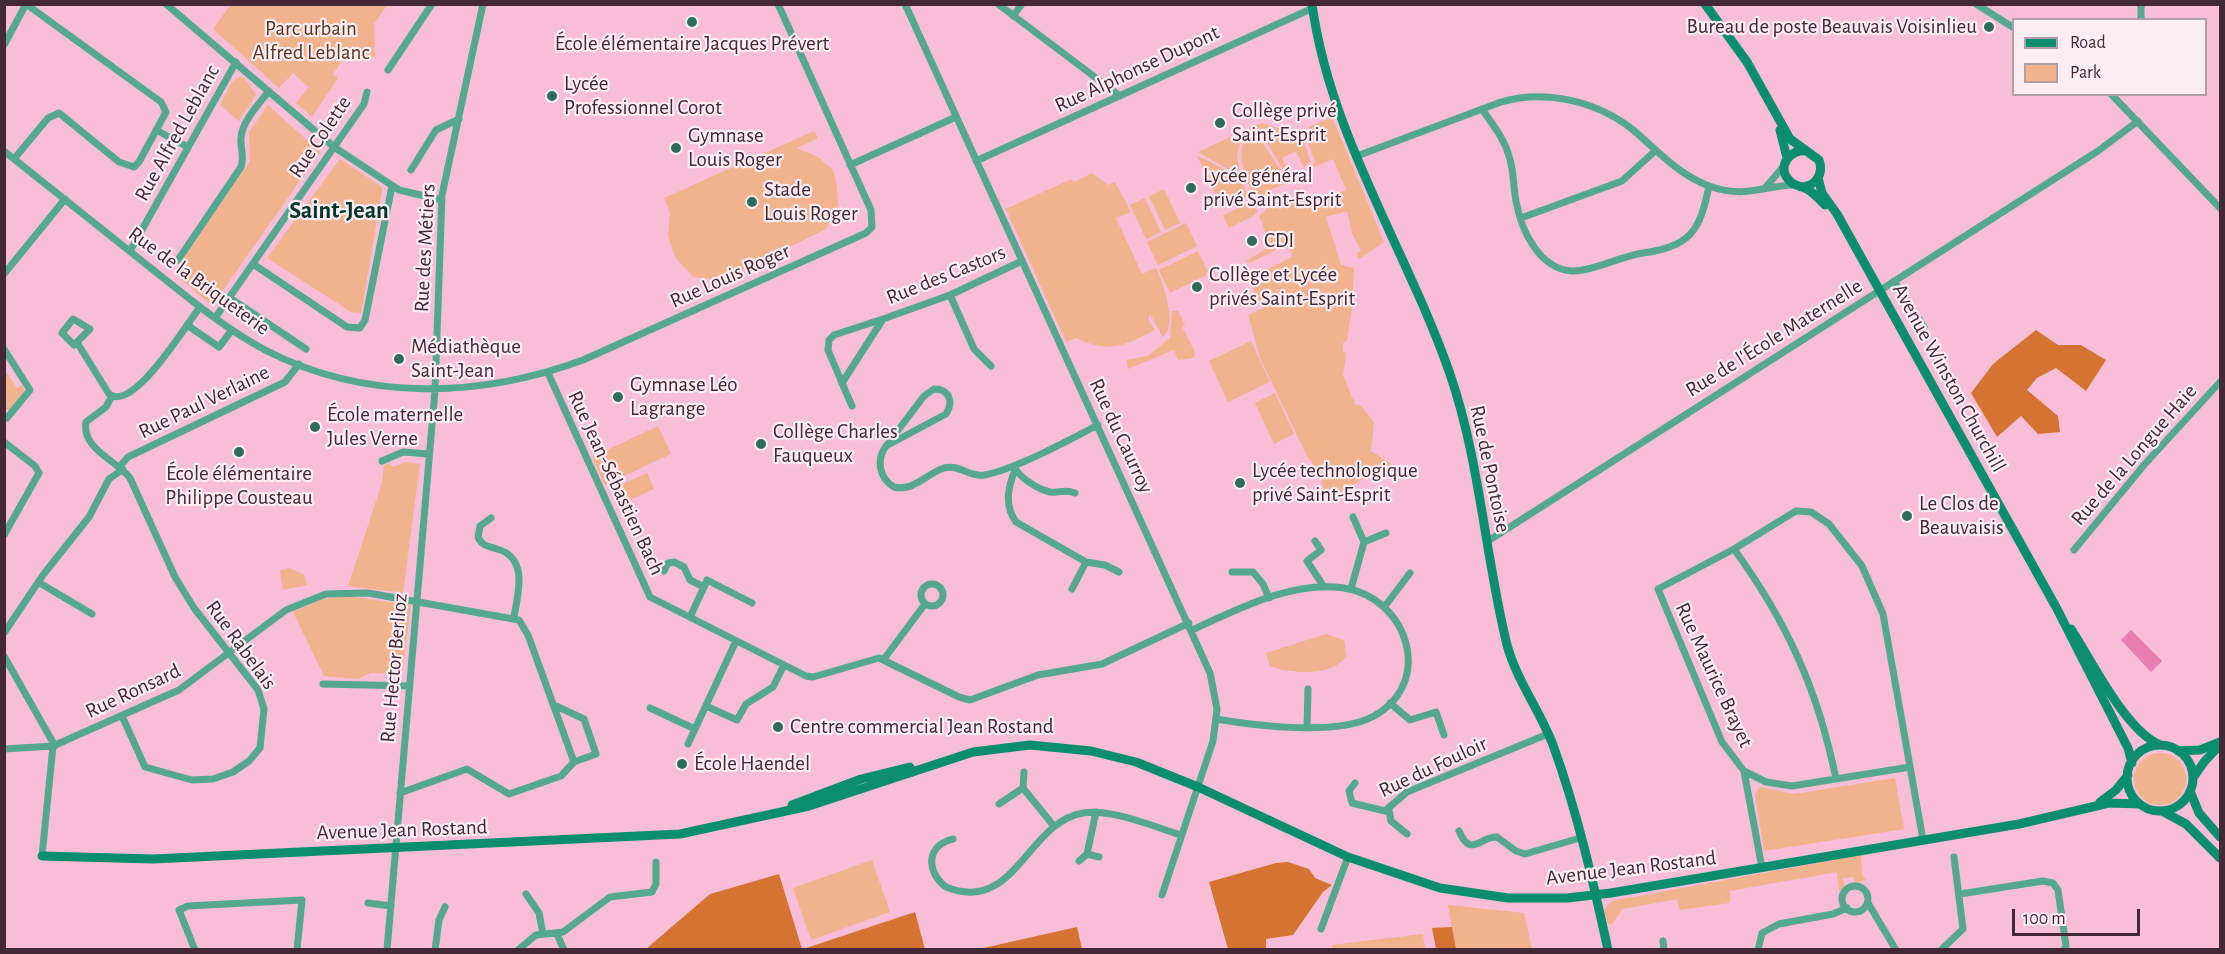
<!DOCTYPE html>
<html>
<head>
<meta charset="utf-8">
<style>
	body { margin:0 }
	#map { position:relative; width:2225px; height:954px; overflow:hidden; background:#f8bdd7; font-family:"Alegreya Sans",sans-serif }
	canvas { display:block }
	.frame { position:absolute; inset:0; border:6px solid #442835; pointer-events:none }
	.legend { position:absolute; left:2012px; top:18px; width:195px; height:78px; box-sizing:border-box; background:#fcedf3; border:2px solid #b29ea7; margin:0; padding:8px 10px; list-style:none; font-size:18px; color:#442835 }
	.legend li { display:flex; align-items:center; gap:12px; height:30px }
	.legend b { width:30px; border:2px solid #b29ea7 }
	.scale { position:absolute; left:2012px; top:909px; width:128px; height:27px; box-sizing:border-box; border:3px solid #442835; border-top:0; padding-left:8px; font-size:18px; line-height:21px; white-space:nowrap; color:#442835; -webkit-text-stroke:4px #fcedf3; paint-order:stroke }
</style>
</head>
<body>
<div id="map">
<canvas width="2225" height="954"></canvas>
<div class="frame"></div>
<ul class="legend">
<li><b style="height:8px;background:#0b8e70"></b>Road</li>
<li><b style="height:16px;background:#f1b28e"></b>Park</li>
</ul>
<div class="scale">100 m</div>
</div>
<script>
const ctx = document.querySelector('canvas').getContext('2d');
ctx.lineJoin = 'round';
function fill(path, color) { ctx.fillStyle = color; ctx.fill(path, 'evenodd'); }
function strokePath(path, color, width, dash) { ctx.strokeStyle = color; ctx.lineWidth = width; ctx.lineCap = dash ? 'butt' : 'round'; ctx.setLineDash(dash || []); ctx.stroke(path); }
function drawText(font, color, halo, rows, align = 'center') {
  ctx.font = font + ' "Alegreya Sans",sans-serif'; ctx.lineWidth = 4.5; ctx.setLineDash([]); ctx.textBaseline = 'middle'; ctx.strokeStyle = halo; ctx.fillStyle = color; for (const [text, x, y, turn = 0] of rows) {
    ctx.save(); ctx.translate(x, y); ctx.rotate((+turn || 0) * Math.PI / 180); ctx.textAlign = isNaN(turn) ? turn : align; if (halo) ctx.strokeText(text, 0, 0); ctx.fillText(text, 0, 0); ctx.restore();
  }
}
fill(new Path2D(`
	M231,4H387V5L374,24L375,56L371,58L352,46L333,74L338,78L312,117L296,103L309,87L293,73L279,88L213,29Z
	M239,77L244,78L256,94L239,121L220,105L232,82Z
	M268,105L320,152L212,306L176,275L183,265L182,260L250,161L249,132Z
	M1332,117L1384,242L1359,259L1357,253L1361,251L1352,233L1347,211L1326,217L1341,265L1354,268L1352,306L1347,341L1343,343V351L1346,353L1343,375L1355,404L1361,406L1374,422L1371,451L1391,464L1325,500L1321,475L1307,456L1260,358L1248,315L1263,308L1251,284L1263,279V272L1293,256L1287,244L1250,263L1246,261L1271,246L1259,216L1266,210L1267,203L1273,200L1276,205L1299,194L1297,189L1299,188L1309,206L1346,190L1333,159L1310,169L1315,162L1308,143L1309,127Z
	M1262,123L1289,131L1305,128L1304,142L1310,161L1304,168L1296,151L1282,158L1292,179L1286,182L1284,171L1256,125Z
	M1252,126L1281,171L1283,184L1269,191L1272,197L1266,199L1260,195H1253C1243,172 1234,149 1252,126Z
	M814,131L818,138L797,148L818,157L833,170L837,186L838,206L826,229L723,280L693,277L675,257L668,236L670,213L664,198Z
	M1241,132L1243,133L1237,156L1240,176L1198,152Z
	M1197,156C1211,162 1252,180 1246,198L1223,209Z
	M340,159L381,186L382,191L361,313L351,312L267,258Z
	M1092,173L1108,185L1115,182L1131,212L1116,218L1142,274L1156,268C1163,283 1178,324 1163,337L1150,314L1148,319L1155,330C1122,346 1111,354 1076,338L1066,342L1006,209L1071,179L1074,182Z
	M1164,189L1180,223L1165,230L1149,196Z
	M1145,198L1161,232L1146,239L1130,205Z
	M1262,201L1264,205L1253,216L1229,228L1223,215L1249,203L1258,211L1261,209Z
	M1186,223L1197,246L1158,265L1147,242Z
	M1198,251L1209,274L1170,293L1159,270Z
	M1172,311H1178L1185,325L1182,327L1195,352L1194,358L1178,360L1174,350L1128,369L1127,360L1148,356L1170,338Z
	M1251,341L1270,382L1228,402L1209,361Z
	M4,369L17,388L23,385L24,391L11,409L7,410L5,408Z
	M1275,393L1294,434L1274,444L1255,403Z
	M658,426L671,454L605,485L592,457Z
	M406,462L420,464L403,593L348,586L382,483L384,465L389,463L393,467Z
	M647,473L654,489L623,503L616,487Z
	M288,568L304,574L307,585L283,590L280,571Z
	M348,596L411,605L402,674L371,673L358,679L324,676L293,612L323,599Z
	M1326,634L1344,640L1346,656C1333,677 1291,674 1270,666L1266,653Z
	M2134 779a26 26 0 1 1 52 0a26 26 0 1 1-52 0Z
	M1895,778L1904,829L1764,851L1755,794L1760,787L1794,794Z
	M1861,855L1862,874L1866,880L1855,883L1854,877L1843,878L1844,887L1839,891L1837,872L1730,891V903L1680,910L1677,899L1623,909L1612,924H1608L1604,910L1612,901Z
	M872,860L890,912L811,940L793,888Z
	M1448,905L1524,913L1532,949H1456Z
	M1423,934L1425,949H1333L1332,945Z`), '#f1b28e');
fill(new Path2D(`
	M2036,330L2058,345H2081L2106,360L2086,391L2056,368L2037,378L2027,390L2058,416L2060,432L2038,434L2021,416L1997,437L1971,393L1993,364Z
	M1288,862L1309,869L1315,878L1332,885L1323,892L1293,935L1266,939V949H1228L1209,882L1276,863Z
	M779,874L802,949H646L710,894Z
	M915,912L925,949H803Z
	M1077,927L1082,949H979Z
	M1452,927L1456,949H1436L1432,928Z`), '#d57333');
fill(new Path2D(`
	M2131,630L2162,661L2151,672L2121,640Z`), '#e87db1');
strokePath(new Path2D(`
	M166,4L334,147L399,190L442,200
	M905,4L1210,673L1217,709L1213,741L1162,895
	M998,4L1120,96
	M1976,4L2014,28
	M2141,4V20
	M1013,16L1022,4
	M4,45L26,4
	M388,70L432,4
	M2111,94L2220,208
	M1482,109C1492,124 1504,138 1509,156C1514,170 1513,186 1516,201C1521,230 1539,269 1572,271C1591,272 1621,256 1643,253C1690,247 1700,231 1709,186
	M156,130L188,147
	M4,151C52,189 100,227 147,265C185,295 222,327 265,350C366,402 480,398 583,360L866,233L872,227L871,210L778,4
	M1357,156L1501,102C1545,89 1596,101 1632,129C1657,150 1677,174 1709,186C1747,199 1759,186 1795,185
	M14,159L48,118L59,113L119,162L134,167L139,162L166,112L161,102L26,4
	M976,161L1313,8
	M850,165L956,117
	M411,170L436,130L459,119
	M1765,188L1783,167
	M1521,218L1622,181L1655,151
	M130,251L236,62
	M178,260L241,167C245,156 240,149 241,138C242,121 259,104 269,91
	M253,264L347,327L360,328L365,320L392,186
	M4,274L65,199
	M1894,281L1924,327
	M950,295L974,349L991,366
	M230,298L306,349
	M215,318L364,104L367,92
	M73,319L90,329L74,345L62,333Z
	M187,325L219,347L232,330
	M78,344L109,394C133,413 186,325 200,307
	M4,349L30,390L7,418L4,416
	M548,373L650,597L806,676L813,677L879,658L959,697L970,700L1038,675L1102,664L1189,623
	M842,383L828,350L829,340L834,335L883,319
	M112,396L106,407L86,422C81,449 118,461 130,478L175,577L194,608L258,690L264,709L260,748L249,761L233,772L213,779L192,780L145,767L122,716
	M852,406L842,383L883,319L950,295L1022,261
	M4,442L35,466L39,473L4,535
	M886,446L946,414C954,401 949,389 934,389L924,396L886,446C876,460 879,478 894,487C913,492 926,474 944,468C959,464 969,477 984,475C1014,470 1069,440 1098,425
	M382,461L403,452L429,454
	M120,466L128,457L285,382L299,364
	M1014,466C1019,478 1038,489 1050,492C1060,493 1065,489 1075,493
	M1015,470C1008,487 1004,505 1016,522L1086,562L1105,565L1119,572
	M491,518L480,526L478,537C482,546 488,546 497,549C529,558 518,593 514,617
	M1315,541L1321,550L1307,561L1324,587
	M1488,541L2098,151L2138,121
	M1364,542L1386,533
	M1734,549C1787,622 1818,690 1836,779
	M2074,550L2144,465L2220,382
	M664,571L668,563L674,562L684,567L690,580L704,587L707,580L752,603
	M1232,572H1253L1263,584L1269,598
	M38,582L92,614
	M921 595a11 11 0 1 1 22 0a11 11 0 1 1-22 0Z
	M1072,589L1086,562
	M1351,589L1364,542L1353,517
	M1385,606L1410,573
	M690,617L704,587
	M1192,630C1238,609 1293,580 1344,588C1408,598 1435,682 1374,716C1338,736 1257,726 1216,719
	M4,633L43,575L89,517L109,479L123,469
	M4,656L55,746
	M884,659L925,604
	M323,684L410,686
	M1390,703L1410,720L1436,712L1444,735
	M706,706L737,720L746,704L773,687L784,665
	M650,708L695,729
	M1307,727L1308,689
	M688,744L736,641
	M4,749L53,746L179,690L286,610L326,594L368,593L519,620L528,635L574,762
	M1910,767L1792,786L1766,782L1744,771L1722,742L1658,589L1734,549L1796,511L1811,512L1829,524L1862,566L1883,614L1923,840
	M1744,771L1762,868
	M1355,783L1349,791L1352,803L1385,811L1407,792L1548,734
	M1023,788L1024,772
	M400,793L467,769L509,794L561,776L574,762L596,754L584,719L556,706
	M999,804L1023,788L1053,825
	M1389,810L1391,821L1407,834
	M1459,831C1471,859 1480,836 1497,837L1516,851L1525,854L1580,838
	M953,839C927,845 925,871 946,887C1015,915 1027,822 1083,813C1111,808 1154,827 1181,835
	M1087,854L1099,857
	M42,856L53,746
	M1079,861L1087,854L1096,812
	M1842 899a13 13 0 1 1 26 0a13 13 0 1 1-26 0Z
	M526,894L539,913L543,934
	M1960,894L2043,881L2053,883L2058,890L2066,946L2064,950
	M368,903L391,906
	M1868,903L1896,950
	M1321,929L1348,857
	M557,934L564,950
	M1663,941L1664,950
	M195,950L179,910L188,906L302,900L297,950
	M387,950L435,390L442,195L483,4
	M435,950L439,920L445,907
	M518,950L536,935L563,932L610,897L652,892L656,884V862
	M1758,950L1762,933L1779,924L1833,914L1847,908
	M1941,950L1963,929L1954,857`), '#54a88e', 7);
strokePath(new Path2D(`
	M1312,4C1330,136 1407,250 1450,374C1480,461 1485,556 1507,645C1517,681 1540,711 1553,745C1577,811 1593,881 1608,950
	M1705,4L1747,62L1790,139L1819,160C1824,174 1816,186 1801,187
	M1780,130L1787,158
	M1807,151C1791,148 1775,167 1790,181C1794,186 1801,186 1807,189C1814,193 1819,199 1825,205
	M1818,178L1822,193L1837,214L2056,607L2128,748L2132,763
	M2071,629C2092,661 2125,730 2160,745
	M2127 778a33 33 0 1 1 66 0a33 33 0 1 1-66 0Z
	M2178,751L2200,750L2220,742
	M2193,778L2204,762L2220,745
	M2190,791L2199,813L2220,837
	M2100,802L2116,790L2128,775
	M792,805L861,779L910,767
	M2162,811L2186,824L2220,858
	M42,856L153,859L680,834L809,806L973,752L1030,745L1091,751L1136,762L1198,787L1348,857L1440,888L1508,898H1567L1611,893L2019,824L2109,803L2140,804`), '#0b8e70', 9);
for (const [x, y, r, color] of [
	[692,22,6,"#2d6c59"],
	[1989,27,6,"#2d6c59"],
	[552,96,6,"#2d6c59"],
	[1220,123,6,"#2d6c59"],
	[676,148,6,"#2d6c59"],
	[1191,188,6,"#2d6c59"],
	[752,202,6,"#2d6c59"],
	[1252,241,6,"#2d6c59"],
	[1197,287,6,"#2d6c59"],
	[399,359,6,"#2d6c59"],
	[618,397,6,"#2d6c59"],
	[315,427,6,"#2d6c59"],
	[761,444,6,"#2d6c59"],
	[239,452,6,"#2d6c59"],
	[1240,483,6,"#2d6c59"],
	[1907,516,6,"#2d6c59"],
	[778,727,6,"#2d6c59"],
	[682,764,6,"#2d6c59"]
]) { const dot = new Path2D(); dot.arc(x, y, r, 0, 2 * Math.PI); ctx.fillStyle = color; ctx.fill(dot); strokePath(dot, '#fcedf3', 2); }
drawText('21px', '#442835', '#fcedf3', [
	["Bureau de poste Beauvais Voisinlieu",1977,27,"right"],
	["École élémentaire Jacques Prévert",692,44,"center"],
	["Lycée",564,84],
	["Professionnel Corot",564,108],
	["Collège privé",1232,111],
	["Saint-Esprit",1232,135],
	["Gymnase",688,136],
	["Louis Roger",688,160],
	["Lycée général",1203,176],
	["privé Saint-Esprit",1203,200],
	["Stade",764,190],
	["Louis Roger",764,214],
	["CDI",1264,241],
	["Collège et Lycée",1209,275],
	["privés Saint-Esprit",1209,299],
	["Médiathèque",411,347],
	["Saint-Jean",411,371],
	["Gymnase Léo",630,385],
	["Lagrange",630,409],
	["École maternelle",327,415],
	["Jules Verne",327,439],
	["Collège Charles",773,432],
	["Fauqueux",773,456],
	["Lycée technologique",1252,471],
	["privé Saint-Esprit",1252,495],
	["École élémentaire",239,474,"center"],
	["Philippe Cousteau",239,498,"center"],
	["Le Clos de",1919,504],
	["Beauvaisis",1919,528],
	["Centre commercial Jean Rostand",790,727],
	["École Haendel",694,764]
], 'left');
drawText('21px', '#5d341b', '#fcedf3', [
	["Parc urbain",311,29],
	["Alfred Leblanc",311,53]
]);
drawText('21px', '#442835', '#fcedf3', [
	["Rue Alphonse Dupont",1137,69,-25],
	["Rue Alfred Leblanc",177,133,-61],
	["Rue Colette",320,137,-56],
	["Rue des Métiers",425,248,-87],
	["Rue des Castors",946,275,-22],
	["Rue Louis Roger",730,276,-24],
	["Rue de la Briqueterie",199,281,36],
	["Rue de l'École Maternelle",1774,338,-32],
	["Avenue Winston Churchill",1949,378,61],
	["Rue Paul Verlaine",204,402,-26],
	["Rue du Caurroy",1121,436,65],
	["Rue de la Longue Haie",2134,455,-49],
	["Rue de Pontoise",1490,469,78],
	["Rue Jean-Sébastien Bach",616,483,65],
	["Rue Rabelais",241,645,54],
	["Rue Hector Berlioz",394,668,-85],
	["Rue Maurice Brayet",1714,675,65],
	["Rue Ronsard",133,691,-25],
	["Rue du Fouloir",1433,767,-25],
	["Avenue Jean Rostand",402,830,-2],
	["Avenue Jean Rostand",1631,868,-7]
]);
drawText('bold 24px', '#003729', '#fcedf3', [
	["Saint-Jean",339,211]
]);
</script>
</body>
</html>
